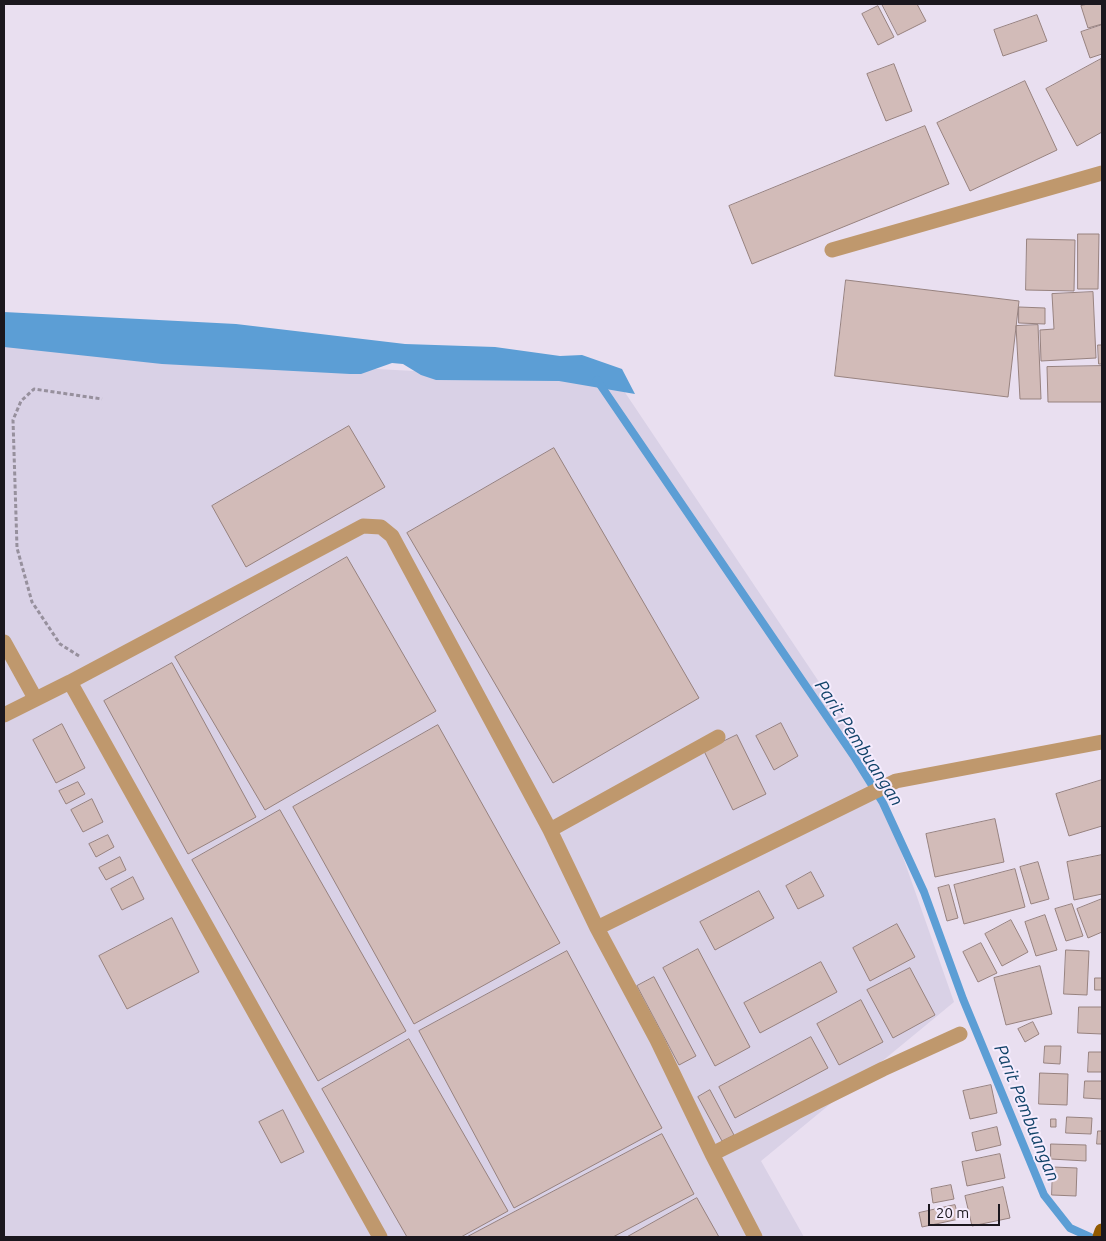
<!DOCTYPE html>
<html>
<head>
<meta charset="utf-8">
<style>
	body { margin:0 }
	#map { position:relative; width:1106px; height:1241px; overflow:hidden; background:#e9dff0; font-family:Ubuntu,sans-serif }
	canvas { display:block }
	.frame { position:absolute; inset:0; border:5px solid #1b171e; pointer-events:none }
	.scale { position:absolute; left:928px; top:1204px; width:72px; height:22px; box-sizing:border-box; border:2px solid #1b171e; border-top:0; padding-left:6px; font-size:15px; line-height:18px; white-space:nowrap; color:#1b171e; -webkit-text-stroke:4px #f6ecfe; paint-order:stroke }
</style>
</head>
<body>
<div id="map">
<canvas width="1106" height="1241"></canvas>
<div class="frame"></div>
<div class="scale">20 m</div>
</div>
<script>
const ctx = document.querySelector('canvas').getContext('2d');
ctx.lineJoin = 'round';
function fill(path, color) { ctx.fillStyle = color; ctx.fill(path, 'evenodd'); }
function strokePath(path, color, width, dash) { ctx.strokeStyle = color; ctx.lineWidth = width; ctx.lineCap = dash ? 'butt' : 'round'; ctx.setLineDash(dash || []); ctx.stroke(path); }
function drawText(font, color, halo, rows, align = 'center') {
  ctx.font = font + ' Ubuntu,sans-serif'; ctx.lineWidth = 4; ctx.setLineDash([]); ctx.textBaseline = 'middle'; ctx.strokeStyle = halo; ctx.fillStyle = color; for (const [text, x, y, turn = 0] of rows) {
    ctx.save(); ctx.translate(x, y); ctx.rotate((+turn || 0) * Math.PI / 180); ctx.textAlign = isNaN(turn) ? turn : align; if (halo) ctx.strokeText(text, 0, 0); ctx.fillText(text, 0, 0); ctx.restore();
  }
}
fill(new Path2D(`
	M4,337L358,368L618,382L866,752L954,1002L761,1161L804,1237H4Z`), '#d9d1e6');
fill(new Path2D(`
	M4,312L236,324L405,344L495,347L560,356L582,355L622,369L635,394L559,381L436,380L421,375L403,364L392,363L361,374H350L162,364L4,347Z`), '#5c9ed5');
strokePath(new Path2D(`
	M597,380L853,755L883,803L924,892L963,999L1044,1195L1070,1228L1090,1237`), '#5c9ed5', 8);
const building = new Path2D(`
	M882,4H917L926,21L898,35Z
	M1088,4H1102V24L1088,28L1081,6Z
	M878,6L894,37L878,45L862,14Z
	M1037,15L1047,41L1003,56L994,30Z
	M1102,25V54L1090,58L1081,32Z
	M1101,59L1102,132L1077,146L1046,89Z
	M894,64L912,111L886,121L867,74Z
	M1025,81L1057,150L970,191L937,123Z
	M925,126L949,184L752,264L729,206Z
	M1078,234H1099L1098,289H1078Z
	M1027,239L1075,240L1074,291L1026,290Z
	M846,280L1019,301L1008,397L835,376Z
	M1093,292L1096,358L1041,361L1040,330L1054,329L1052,294Z
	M1019,307L1045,308V324L1019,323Z
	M1038,325L1041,399H1020L1016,326Z
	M1098,345H1102V364H1099Z
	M1102,366V402H1048L1047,367Z
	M349,426L385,487L246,567L212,506Z
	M554,448L699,698L553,783L407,533Z
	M347,557L436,711L265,810L175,657Z
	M172,663L256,817L188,854L104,701Z
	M781,723L798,756L774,770L756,736Z
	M62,724L85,768L56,783L33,740Z
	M438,725L560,943L414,1024L293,807Z
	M737,735L766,794L733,810L704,751Z
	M1102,780V826L1069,836L1056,794Z
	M78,782L85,794L66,804L59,791Z
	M92,799L103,822L83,832L71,810Z
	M280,810L406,1031L318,1081L192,860Z
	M995,819L1004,862L935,877L926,834Z
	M108,835L114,847L96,857L89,844Z
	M1102,855V894L1074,900L1067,862Z
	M120,857L126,870L106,880L99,868Z
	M1038,862L1049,899L1031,904L1020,867Z
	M1015,869L1025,907L964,924L954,885Z
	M811,872L824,896L798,909L786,886Z
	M133,877L144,899L122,910L111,889Z
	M949,885L958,918L947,921L938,888Z
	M759,891L774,918L715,950L700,922Z
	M1102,899V932L1088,938L1077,909Z
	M1072,904L1083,936L1066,941L1055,909Z
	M1045,915L1057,950L1036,956L1025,922Z
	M172,918L199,972L127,1009L99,956Z
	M1011,920L1028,952L1002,966L985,934Z
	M897,924L915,957L870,981L853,948Z
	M981,943L997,973L978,982L963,952Z
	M698,949L750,1047L715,1066L663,968Z
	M1066,950L1089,951L1087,995L1064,994Z
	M567,951L662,1128L514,1208L419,1031Z
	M821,962L837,992L760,1033L744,1003Z
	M1040,966L1052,1014L1006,1025L994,978Z
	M910,968L935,1015L893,1038L867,990Z
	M654,977L696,1056L679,1065L637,986Z
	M1095,978H1102V990H1095Z
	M861,1000L883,1042L839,1065L817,1024Z
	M1079,1007H1102V1034L1078,1033Z
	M1033,1022L1039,1034L1025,1042L1018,1029Z
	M811,1037L828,1068L735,1118L719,1087Z
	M409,1039L508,1211L461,1237H407L322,1089Z
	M1045,1046H1061L1060,1064L1044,1063Z
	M1089,1052H1102V1072H1088Z
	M1040,1073L1068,1074L1067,1105L1039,1104Z
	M1085,1081H1102V1099L1084,1098Z
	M991,1085L997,1113L970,1119L963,1091Z
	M710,1090L734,1135L722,1141L698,1097Z
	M283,1110L304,1152L281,1163L259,1122Z
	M1067,1117L1092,1118L1091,1134L1066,1133Z
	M1051,1119H1056V1127H1051Z
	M997,1127L1001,1145L976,1151L972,1133Z
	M1098,1131H1102V1144H1097Z
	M662,1134L694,1194L613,1237H467Z
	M1051,1144L1086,1145V1161L1051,1159Z
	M1000,1154L1005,1178L967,1186L962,1162Z
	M1053,1167L1077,1168L1076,1196L1052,1195Z
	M951,1185L954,1199L933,1203L931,1189Z
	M1003,1187L1010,1218L972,1226L965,1196Z
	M697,1198L719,1237H627Z
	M955,1205L959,1219L922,1227L919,1213Z`);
fill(building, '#d2bbb8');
strokePath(building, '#97827f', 1);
strokePath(new Path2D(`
	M79,656L60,644L32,602L17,548L13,420L21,401L34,389L102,399`), '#97909d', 3, [4, 2.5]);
strokePath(new Path2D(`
	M832,250L1102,173
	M4,642L35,698
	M4,715L70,682
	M550,830L718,737
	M960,1034L883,1069L712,1154L657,1040L597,928L896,781L1102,742
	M712,1154L755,1237
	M380,1237L70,682L363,526L381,527L392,536L550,830L597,928`), '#bf986d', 15);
strokePath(new Path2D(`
	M1100,1237L1102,1231`), '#925a00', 15);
drawText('italic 18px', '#124369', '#f6ecfe', [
	["Parit Pembuangan",859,743,57],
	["Parit Pembuangan",1027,1113,68]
]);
</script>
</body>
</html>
